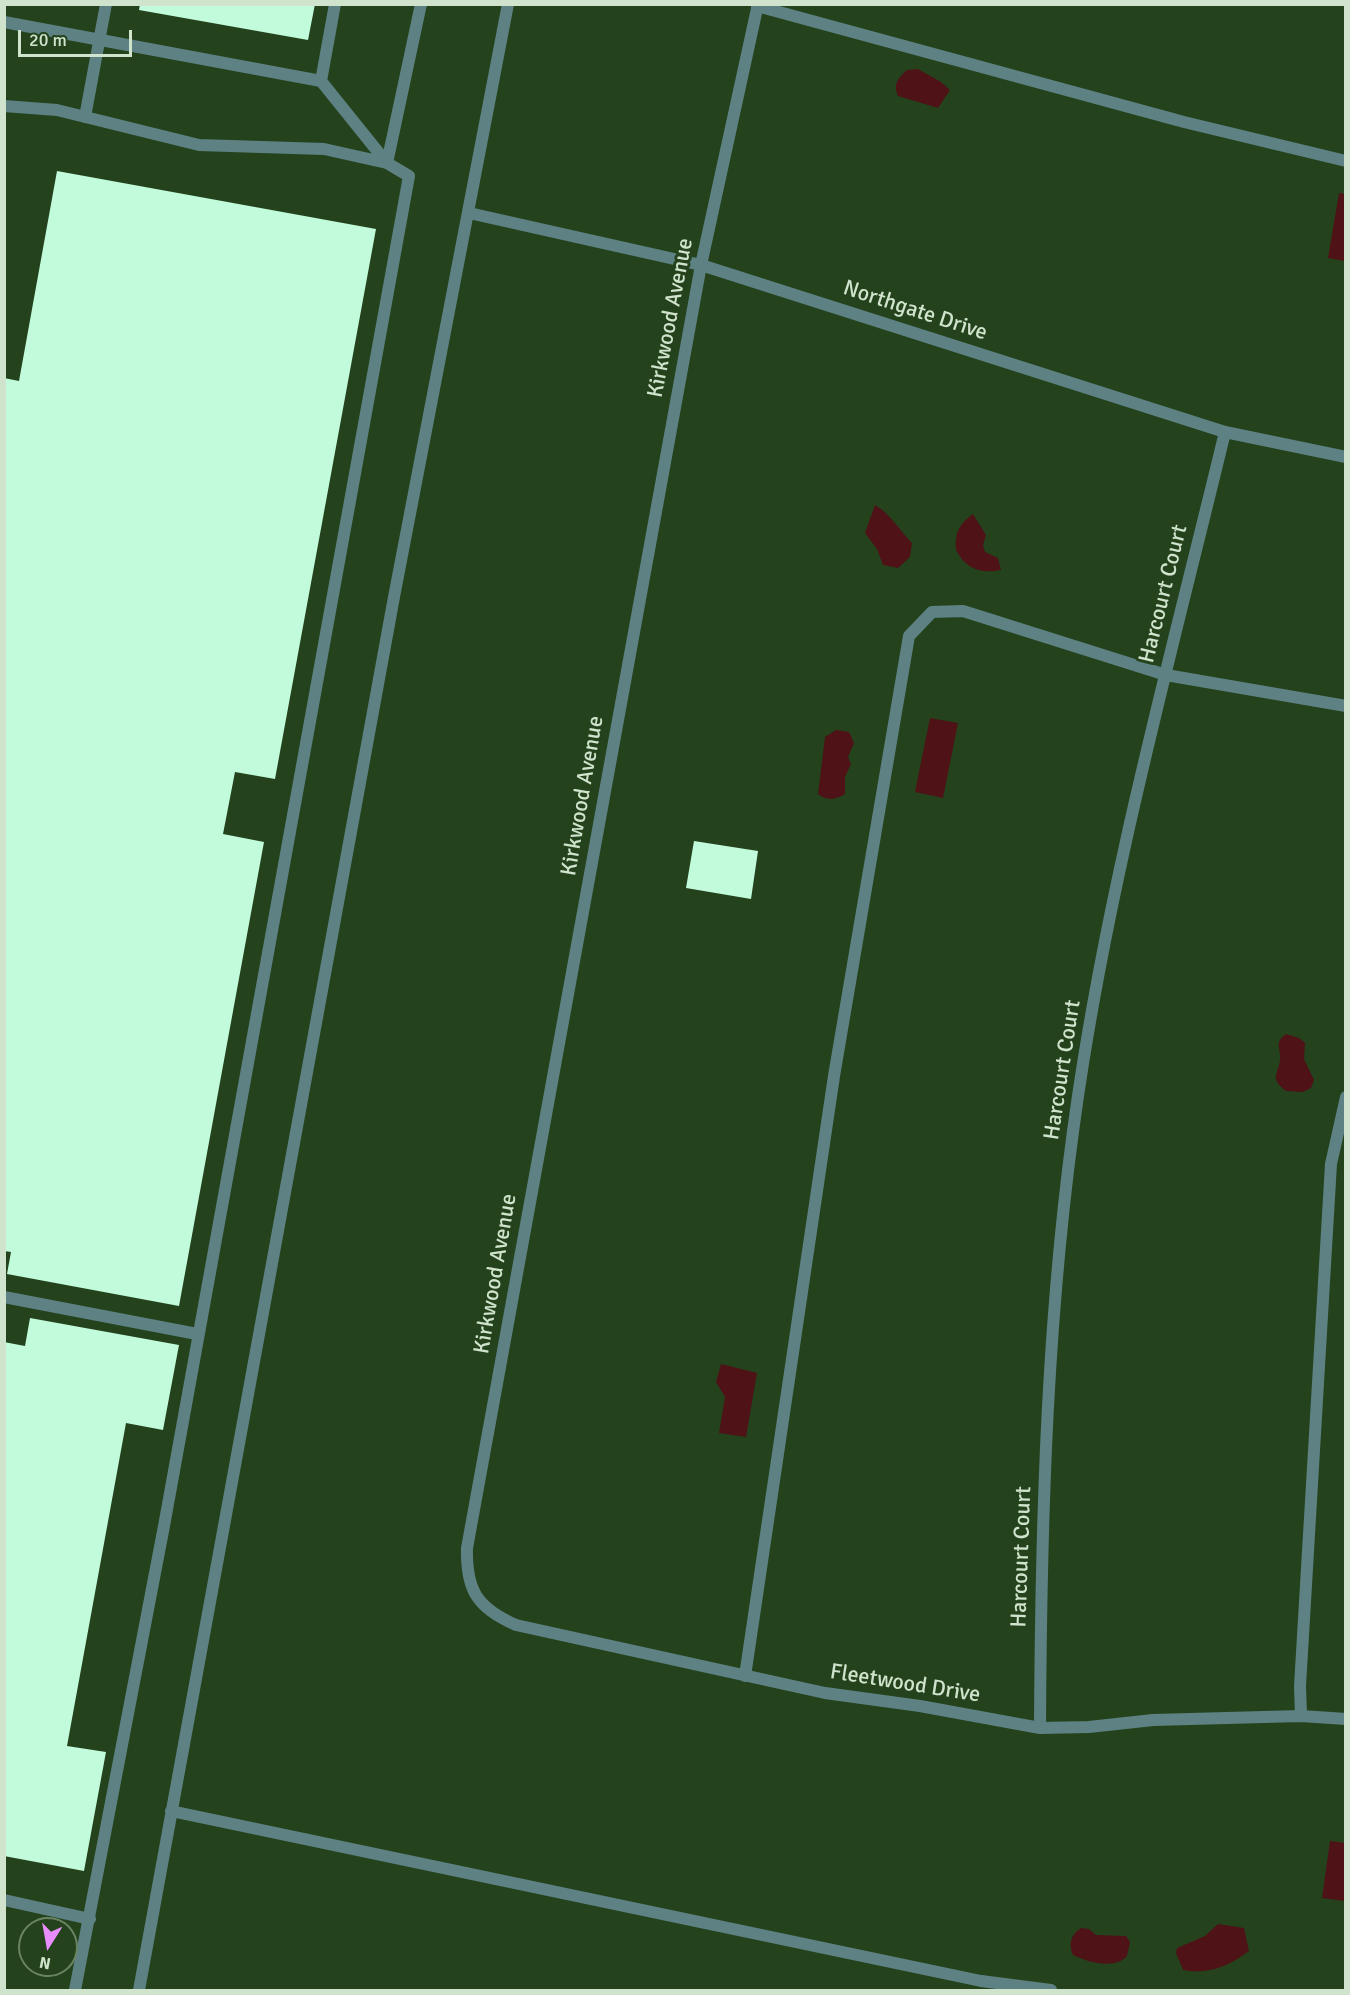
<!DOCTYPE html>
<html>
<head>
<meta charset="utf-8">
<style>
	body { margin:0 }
	#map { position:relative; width:1350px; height:1995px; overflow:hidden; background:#24431d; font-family:Signika,sans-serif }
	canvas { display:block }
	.frame { position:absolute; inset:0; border:6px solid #d0e3cc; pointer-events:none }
	.north { position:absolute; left:18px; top:1917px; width:60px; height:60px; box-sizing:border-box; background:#24431d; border:2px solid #698363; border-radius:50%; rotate:191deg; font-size:16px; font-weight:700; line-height:24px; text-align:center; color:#d0e3cc }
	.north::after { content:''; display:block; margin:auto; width:21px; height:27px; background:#e98dfe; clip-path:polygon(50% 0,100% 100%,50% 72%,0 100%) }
	.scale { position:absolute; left:18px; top:30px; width:114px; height:27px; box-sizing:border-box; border:3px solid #d0e3cc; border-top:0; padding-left:8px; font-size:18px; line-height:21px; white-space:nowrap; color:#d0e3cc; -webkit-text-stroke:4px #24431d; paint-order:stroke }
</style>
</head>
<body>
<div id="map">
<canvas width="1350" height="1995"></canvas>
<div class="frame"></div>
<div class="north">N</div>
<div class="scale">20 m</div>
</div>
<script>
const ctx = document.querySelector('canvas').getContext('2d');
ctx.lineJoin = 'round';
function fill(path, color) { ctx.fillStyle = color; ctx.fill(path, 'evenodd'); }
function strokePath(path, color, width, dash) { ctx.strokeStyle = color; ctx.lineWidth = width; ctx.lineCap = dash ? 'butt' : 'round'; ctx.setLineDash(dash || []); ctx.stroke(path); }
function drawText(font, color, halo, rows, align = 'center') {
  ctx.font = font + ' Signika,sans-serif'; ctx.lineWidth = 6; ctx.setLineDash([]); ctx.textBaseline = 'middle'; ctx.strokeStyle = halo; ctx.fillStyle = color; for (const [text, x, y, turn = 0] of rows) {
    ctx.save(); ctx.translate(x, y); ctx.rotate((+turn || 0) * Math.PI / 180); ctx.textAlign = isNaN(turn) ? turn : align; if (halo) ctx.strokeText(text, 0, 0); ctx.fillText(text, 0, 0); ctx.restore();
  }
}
fill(new Path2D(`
	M918,69L941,82L950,90L938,108L898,96C893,84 898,78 907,70Z
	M1339,193L1345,194V261L1328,258Z
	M875,505C889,512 900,531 912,543L910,557L898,568L883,565L877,549L865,533Z
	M973,514L986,535L983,545L985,552L998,558L1001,570C980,574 966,569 956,550C954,533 960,523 973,514Z
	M930,718L958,723L943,798L915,792Z
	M836,730L849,732L854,743L848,757L851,764L845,777V794C836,800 827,801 818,794L825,737Z
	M1286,1034L1299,1038L1305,1043L1304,1059L1314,1080L1311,1088L1303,1092L1286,1091C1270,1078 1277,1076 1280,1061C1282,1049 1273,1043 1286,1034Z
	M721,1364L757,1373L746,1437L719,1433L725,1397L716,1382Z
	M1330,1841L1345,1843V1901L1322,1898Z
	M1218,1924L1244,1928L1249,1951C1230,1966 1207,1975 1183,1970L1176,1953L1177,1948L1205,1936Z
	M1081,1928L1089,1929L1096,1935L1126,1936L1130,1942L1127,1956C1115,1970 1087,1962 1073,1955C1068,1944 1071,1934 1081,1928Z`), '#4e1217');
fill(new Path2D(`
	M140,4H315L308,40L139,10Z
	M57,171L376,229L275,779L235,772L223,834L264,842L179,1306L7,1274L11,1252L4,1251V378L19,381Z
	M694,841L758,851L751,899L686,888Z
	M30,1318L179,1345L163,1430L126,1423L67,1746L106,1752L84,1871L4,1856V1342L25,1346Z`), '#c1fbdb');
strokePath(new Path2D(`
	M757,6L1184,122L1346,161
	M4,22L321,81L387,163
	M321,81L335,4
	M4,106L57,110L199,145L324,149L387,163L409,176L164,1526L75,1990
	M85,117L106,4
	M387,163L421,4
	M4,1297L197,1334
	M745,1676L834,1076L909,636L932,612L963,611L1166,675L1346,706
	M1301,1716L1300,1686L1331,1164L1346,1097
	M171,1811L981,1981L1051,1990
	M4,1900L90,1919
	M139,1990L394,597L508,4`), '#5e8284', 12);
strokePath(new Path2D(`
	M758,4L701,265L467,1548C466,1590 477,1608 516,1625L825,1693L920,1706L1040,1728L1089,1727L1153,1720L1301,1716L1346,1719
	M469,213L701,265L1225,432L1346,457
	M1040,1728C1041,1517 1047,1305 1078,1096C1111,872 1172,652 1225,432`), '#5e8284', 12);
drawText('22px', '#d0e3cc', '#24431d', [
	["Northgate Drive",915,311,18],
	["Kirkwood Avenue",671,318,-79],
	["Harcourt Court",1164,594,-76],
	["Kirkwood Avenue",583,796,-80],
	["Harcourt Court",1063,1070,-81],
	["Kirkwood Avenue",496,1274,-80],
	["Harcourt Court",1022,1557,-88],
	["Fleetwood Drive",905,1684,9]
]);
</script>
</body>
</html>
